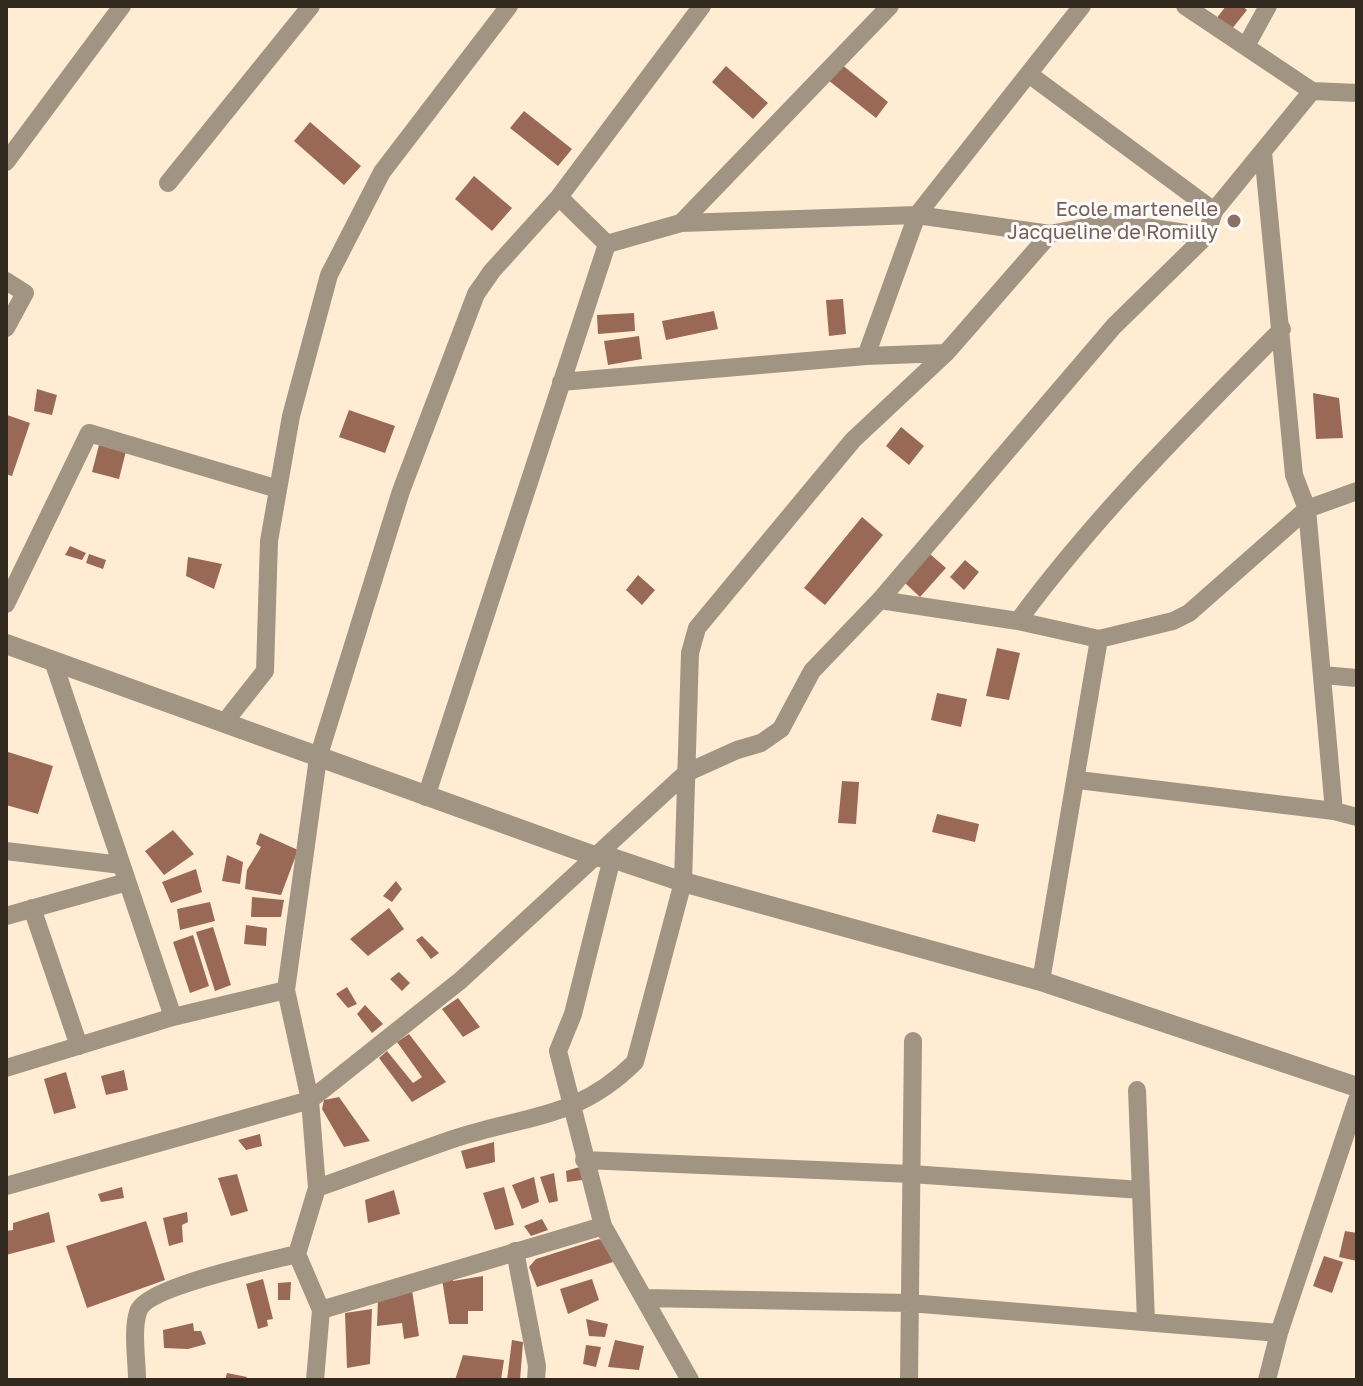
<!DOCTYPE html>
<html>
<head>
<meta charset="utf-8">
<style>
	body { margin:0 }
	#map { position:relative; width:1363px; height:1386px; overflow:hidden; background:#ffecd3; font-family:"Golos Text",sans-serif }
	canvas { display:block }
	.frame { position:absolute; inset:0; border:8px solid #322a1e; pointer-events:none }
</style>
</head>
<body>
<div id="map">
<canvas width="1363" height="1386"></canvas>
<div class="frame"></div>
</div>
<script>
const ctx = document.querySelector('canvas').getContext('2d');
ctx.lineJoin = 'round';
function fill(path, color) { ctx.fillStyle = color; ctx.fill(path, 'evenodd'); }
function strokePath(path, color, width, dash) { ctx.strokeStyle = color; ctx.lineWidth = width; ctx.lineCap = dash ? 'butt' : 'round'; ctx.setLineDash(dash || []); ctx.stroke(path); }
function drawText(font, color, halo, rows, align = 'center') {
  ctx.font = font + ' "Golos Text",sans-serif'; ctx.lineWidth = 6; ctx.setLineDash([]); ctx.textBaseline = 'middle'; ctx.strokeStyle = halo; ctx.fillStyle = color; for (const [text, x, y, turn = 0] of rows) {
    ctx.save(); ctx.translate(x, y); ctx.rotate((+turn || 0) * Math.PI / 180); ctx.textAlign = isNaN(turn) ? turn : align; if (halo) ctx.strokeText(text, 0, 0); ctx.fillText(text, 0, 0); ctx.restore();
  }
}
fill(new Path2D(`
	M1226,6H1242L1247,10L1231,30L1216,19Z
	M841,64L888,102L876,118L828,80Z
	M726,66L768,103L753,119L712,82Z
	M524,111L572,149L558,166L510,128Z
	M310,122L361,166L344,185L294,141Z
	M474,176L512,208L492,231L455,199Z
	M843,299L846,334L829,336L826,300Z
	M714,311L718,329L666,340L662,321Z
	M634,313L635,331L598,334L597,315Z
	M639,336L642,359L608,365L604,341Z
	M37,389L57,395L52,415L34,411Z
	M1313,393L1339,398L1343,438L1316,439Z
	M349,410L395,426L385,453L339,437Z
	M7,415L30,423L12,476L6,474Z
	M901,427L924,446L909,465L886,446Z
	M99,445L126,451L119,479L92,472Z
	M862,517L883,535L825,605L804,588Z
	M70,546L86,553L82,560L65,555Z
	M89,554L106,560L103,569L86,563Z
	M930,554L946,568L920,597L905,583Z
	M188,557L222,564L214,589L186,576Z
	M965,560L979,572L964,590L950,577Z
	M638,575L655,590L642,605L626,590Z
	M997,648L1020,653L1009,700L986,696Z
	M937,693L967,699L961,727L931,720Z
	M8,752L53,766L38,814L6,805Z
	M842,781L859,782L856,824L838,823Z
	M937,814L979,824L975,842L932,832Z
	M173,830L194,854L164,875L145,851Z
	M260,833L298,850L281,895L245,889L247,870L261,847L256,844Z
	M227,855L243,862L240,884L222,881Z
	M196,869L202,892L171,903L162,882Z
	M396,881L402,889L392,902L383,896Z
	M252,897L284,900L281,917H251Z
	M210,902L215,921L180,930L177,909Z
	M389,908L404,929L368,956L350,939Z
	M246,925L267,928L266,946L244,944Z
	M213,927L231,985L215,991L196,932Z
	M193,935L209,986L190,993L173,942Z
	M422,936L439,953L431,959L416,940Z
	M399,972L410,983L402,991L390,979Z
	M347,987L357,1004L348,1008L336,994Z
	M458,998L480,1027L463,1037L442,1009Z
	M365,1005L383,1024L372,1033L357,1014Z
	M409,1034L446,1082L412,1102L379,1058L387,1051L413,1083L422,1077L397,1042Z
	M124,1070L128,1090L106,1095L101,1076Z
	M66,1072L76,1108L54,1114L44,1079Z
	M339,1097L370,1141L344,1147L322,1109L324,1100Z
	M260,1134L262,1146L246,1150L238,1140Z
	M494,1142L495,1162L466,1169L461,1151Z
	M583,1166L582,1180L567,1182L566,1171Z
	M554,1173L558,1201L549,1203L540,1177Z
	M237,1174L248,1211L231,1216L218,1178Z
	M534,1177L539,1202L522,1209L512,1185Z
	M122,1187L124,1198L101,1202L98,1194Z
	M504,1187L514,1225L495,1230L483,1193Z
	M394,1190L400,1214L368,1223L365,1200Z
	M49,1212L55,1242L6,1255V1231L13,1230V1223Z
	M187,1212L188,1222L182,1225L183,1242L169,1246L163,1218Z
	M542,1219L548,1230L531,1236L524,1226Z
	M146,1221L165,1280L87,1308L66,1246Z
	M1345,1231L1357,1233V1261L1339,1257Z
	M599,1239L607,1244L613,1262L537,1287L529,1267L536,1259Z
	M1324,1256L1343,1262L1332,1293L1313,1286Z
	M453,1276V1281L483,1276V1311H468V1324H449L442,1279Z
	M263,1279L273,1319L267,1320L268,1326L258,1329L246,1284Z
	M592,1279L599,1300L568,1314L560,1289Z
	M291,1282L290,1300H278V1283Z
	M412,1290L419,1336L404,1339L402,1323L377,1326L378,1298Z
	M372,1309L370,1364L347,1368L345,1313Z
	M586,1319L608,1324L605,1337L589,1336Z
	M193,1323L194,1331H201L206,1344L188,1349L164,1348L163,1330Z
	M512,1340L523,1342L520,1380H507Z
	M615,1340L644,1346L639,1370L608,1367Z
	M586,1345L601,1347L596,1367L583,1364Z
	M463,1355L504,1360L501,1380H455Z
	M227,1373L247,1377L246,1380H225Z`), '#996956');
strokePath(new Path2D(`
	M1185,6L1312,91L1357,93
	M1246,46L1268,6
	M1030,75L1214,211
	M1263,152L1294,475L1307,509L1334,811
	M6,162L122,6
	M168,183L311,6
	M559,197L607,244
	M681,223L890,6
	M607,244L681,223L917,215L1050,234L1111,222L1206,236
	M6,281L25,293L6,328
	M866,356L917,215L1082,6
	M561,382L866,356L946,353
	M880,600L1018,621L1099,639L1173,621L1189,613L1307,509L1357,491
	M6,604L89,433L278,489
	M1018,621C1096,515 1189,423 1282,329
	M53,661L173,1017
	M1323,675L1357,678
	M224,723L265,671L269,541L291,416L329,275L382,172L509,6
	M1078,780L1334,811L1357,817
	M426,797L607,244
	M6,851L121,865
	M612,858L573,1014L558,1051L603,1226L690,1380
	M32,908L79,1046
	M6,916L127,882
	M1041,981L1099,639
	M6,1068L173,1017L286,990
	M1137,1090L1146,1321
	M584,1160L911,1174L1141,1190
	M6,1186L310,1100L461,980L686,773L737,750L761,743L781,729L812,671L880,600L1114,326L1206,236L1214,211L1312,91
	M317,1188C363,1172 409,1154 456,1138C527,1115 578,1119 635,1062L683,882L690,653L697,628L853,440L946,353L1050,234
	M515,1251L537,1366L536,1380
	M644,1298L909,1303L1279,1333
	M321,1310L603,1226
	M137,1380C137,1360 132,1331 138,1312C145,1287 269,1261 297,1254
	M315,1380L321,1310L297,1254L317,1188L310,1100L286,990L318,758L401,491L476,294L492,271L559,197L702,6
	M909,1380L913,1041
	M1267,1380L1279,1333L1357,1100`), '#a19482', 18);
strokePath(new Path2D(`
	M6,644L597,857L612,858L683,882L1041,981L1357,1087`), '#a19482', 20);
for (const [x, y, r, color] of [
	[1234,221,8,"#8d6e63"]
]) { const dot = new Path2D(); dot.arc(x, y, r, 0, 2 * Math.PI); ctx.fillStyle = color; ctx.fill(dot); strokePath(dot, '#fcfcfc', 3); }
drawText('20px', '#785e54', '#fcfcfc', [
	["Ecole martenelle",1218,210],
	["Jacqueline de Romilly",1218,233]
], 'right');
</script>
</body>
</html>
